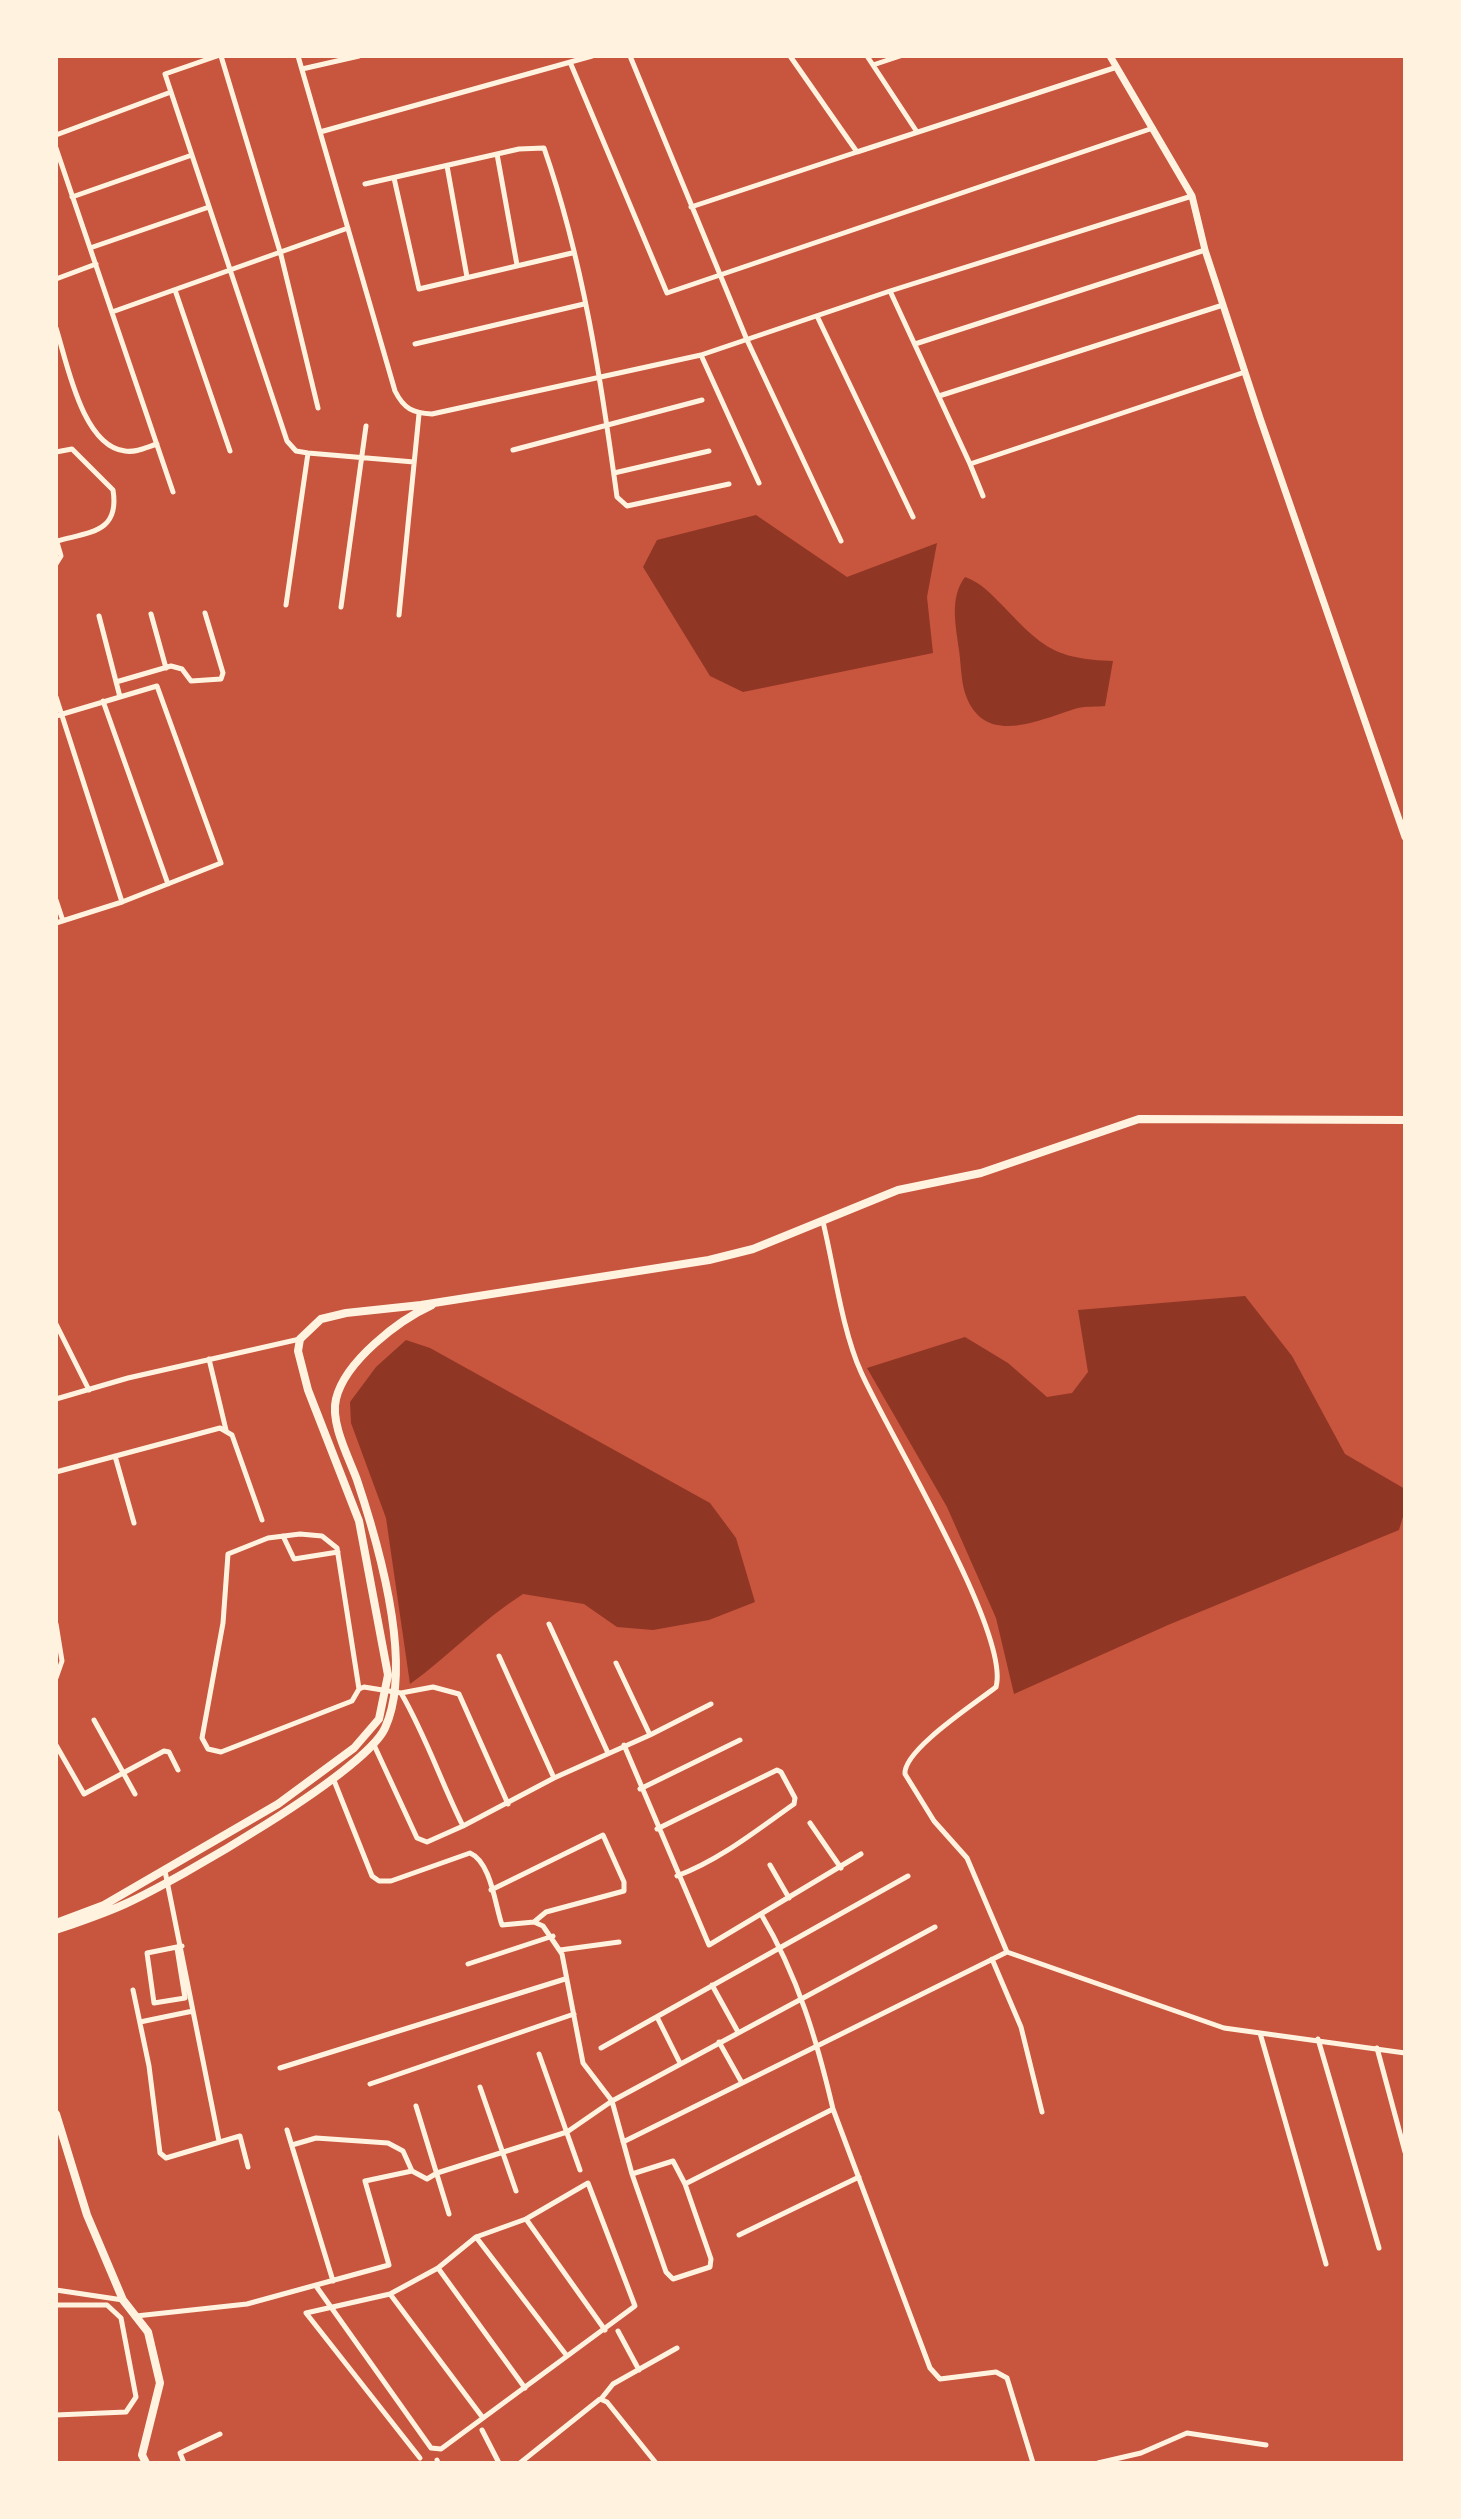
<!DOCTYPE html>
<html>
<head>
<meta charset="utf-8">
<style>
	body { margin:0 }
	#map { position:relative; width:1461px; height:2519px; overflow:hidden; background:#c8553d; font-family:"IBM Plex Serif",serif }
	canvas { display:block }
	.frame { position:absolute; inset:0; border:58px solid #fff3e0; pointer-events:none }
</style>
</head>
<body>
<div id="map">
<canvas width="1461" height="2519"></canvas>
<div class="frame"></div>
</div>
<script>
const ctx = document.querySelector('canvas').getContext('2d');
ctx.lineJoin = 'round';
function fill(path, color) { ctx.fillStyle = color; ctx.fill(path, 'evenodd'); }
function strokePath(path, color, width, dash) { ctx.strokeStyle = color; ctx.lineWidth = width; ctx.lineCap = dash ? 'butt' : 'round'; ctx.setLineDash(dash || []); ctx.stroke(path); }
fill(new Path2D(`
	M756,515L847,577L937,543L927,597L933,653L743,692L710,676L643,567L657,540Z
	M965,577C982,583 991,594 1004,607C1042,647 1055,659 1113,661L1105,706C1097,707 1086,706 1078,708C1042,718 984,750 965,693C961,680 961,664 959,650C956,626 949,598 965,577Z
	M1245,1296L1292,1356L1345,1454L1405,1489V1510L1399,1530L1168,1625L1014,1694L996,1618L947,1507L867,1368L965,1337L1008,1363L1047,1397L1072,1393L1088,1372L1078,1310Z
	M406,1340L430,1348L710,1503L736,1538L755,1602L709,1620L653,1630L617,1627L584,1604L523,1594C482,1620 449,1656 410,1684L386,1518L351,1423L350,1402L376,1367Z`), '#8f3625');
strokePath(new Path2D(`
	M217,56L165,74L287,441L296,451L308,453L414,462
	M221,56L281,255L318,408
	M298,56L395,391C404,409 413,413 432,414L701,355L890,291L1192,196
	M630,56L747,340L841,541
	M790,56L857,152L1117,67
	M867,56L917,132
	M570,62L667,293L1153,128
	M873,65L900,56
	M302,69L359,56
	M320,132L592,56
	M56,135L171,92
	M56,148L173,492
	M497,154L517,265
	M447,166L467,277
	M394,178L419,289L572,253
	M365,184L519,149L544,148C583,260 601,380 617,497L627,506L729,484
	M72,197L192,155
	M691,207L857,152
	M90,248L209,207
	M56,279L96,264
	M175,290L230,451
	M890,291L970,464L1245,372
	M112,312L348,228
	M817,316L913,517
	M56,328C67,362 82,446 125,451C136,453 147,447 157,444
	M415,344L584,304
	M915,344L1205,250
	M701,355L759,483
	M939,396L1223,305
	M513,450L702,400
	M56,452L72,449L113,490C120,533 89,532 57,541
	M970,464L983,496
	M614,473L709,451
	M56,564L61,556L56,539
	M286,605L308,453
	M341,607L366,426
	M151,614L166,668
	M399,615L419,414
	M99,616L120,697
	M116,682L171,666L182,669L191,681L221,679L223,673L205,613
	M56,697L122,902
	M103,701L168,884
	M56,716L157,686L221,863L122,902L56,923
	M56,900L63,921
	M823,1222C834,1267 842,1330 861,1372C887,1431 1011,1634 996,1687C976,1703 903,1750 905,1774L934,1821L967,1858L1007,1952
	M56,1324L89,1390
	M209,1359L226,1430
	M56,1399L128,1378L300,1339
	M115,1456L134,1523
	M56,1472L220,1428L232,1435L262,1520
	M300,1534L322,1536L337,1548L359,1689L352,1701L221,1752L208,1749L202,1738L223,1623L228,1554L268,1538Z
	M283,1536L294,1559L338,1552
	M56,1624L62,1661L56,1678
	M549,1624L608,1753
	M499,1656L554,1778
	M616,1663L650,1735
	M359,1689L364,1687L401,1693C426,1736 441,1782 463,1826L554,1778L650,1735L711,1704
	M401,1693L433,1687L459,1694L508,1804
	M94,1720L135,1794
	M56,1745L84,1794L164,1751L169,1752L178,1770
	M374,1745L417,1838L427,1842L463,1826
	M624,1745L709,1945L861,1854
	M333,1778L372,1876L379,1881H391L470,1853C491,1862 495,1905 502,1925L534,1922L543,1926L562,1954L583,2063L612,2101L632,2174L666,2272L673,2279L710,2267L711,2259L685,2184
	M640,1789L740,1740
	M810,1823L841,1868
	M657,1829L777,1770L781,1772L795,1798L794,1804C757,1830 720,1860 677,1876
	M770,1865L789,1898
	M165,1871L219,2141
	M491,1890L603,1835L624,1882V1891L546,1912L534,1922
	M177,1948L185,1998L154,2003L147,1953L182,1946
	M560,1950L619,1942
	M992,1959L1021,2027L1042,2112
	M468,1964L553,1936
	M712,1985L738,2032
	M133,1990L149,2066L160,2153L166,2158L240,2136L248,2167
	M657,2017L680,2063
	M140,2022L193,2011
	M1260,2033L1326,2264
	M1318,2039L1379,2248
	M719,2042L742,2083
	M601,2048L908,1876
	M1377,2048L1405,2152
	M539,2054L580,2170
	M280,2068L565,1979
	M370,2084L574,2014
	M480,2087L516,2191
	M416,2106L449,2214
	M833,2109L930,2368L940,2379L996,2372L1007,2378L1033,2463
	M287,2130L333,2281
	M623,2142L1007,1952L1224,2028L1405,2053
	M292,2145L316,2138L388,2143L403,2151L412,2171
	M632,2174L673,2161L685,2184L833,2109C817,2041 798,1976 761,1914
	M526,2219L605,2330
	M739,2235L859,2177
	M476,2237L567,2356
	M438,2268L525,2388
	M316,2286L431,2448L441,2449L635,2306L588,2183L526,2219L476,2237L438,2268L390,2294L306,2313L420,2458
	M56,2290L123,2300
	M390,2294L483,2418
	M56,2305H107L121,2318L136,2397L126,2412L56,2415
	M136,2316L247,2304L389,2265L365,2181L412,2171L427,2179L437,2173L567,2132L612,2101L935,1927
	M618,2331L639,2370
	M601,2399L613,2384L677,2348
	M482,2430L499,2463
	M437,2460L438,2463
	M184,2463L180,2453L220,2434
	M520,2463L600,2399L607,2402L656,2463
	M1098,2463L1141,2453L1187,2433L1266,2445`), '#fff3e0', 5);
strokePath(new Path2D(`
	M1110,56L1192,196L1205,250L1260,418L1405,837`), '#fff3e0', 7);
strokePath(new Path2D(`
	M56,1923L104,1905L278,1804L354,1748L379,1719L388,1675L359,1521L308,1390L298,1351L300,1339L321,1319L346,1313L421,1305L709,1260L753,1249L898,1190L981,1173L1139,1119L1405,1120
	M56,1930C79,1922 103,1914 125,1904C176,1881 365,1772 385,1728C414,1665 378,1543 357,1480C349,1458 330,1423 336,1399C345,1361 399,1320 432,1305
	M56,2114L87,2215L123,2300L148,2332L160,2383L142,2455L146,2463`), '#fff3e0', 8);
</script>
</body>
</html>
